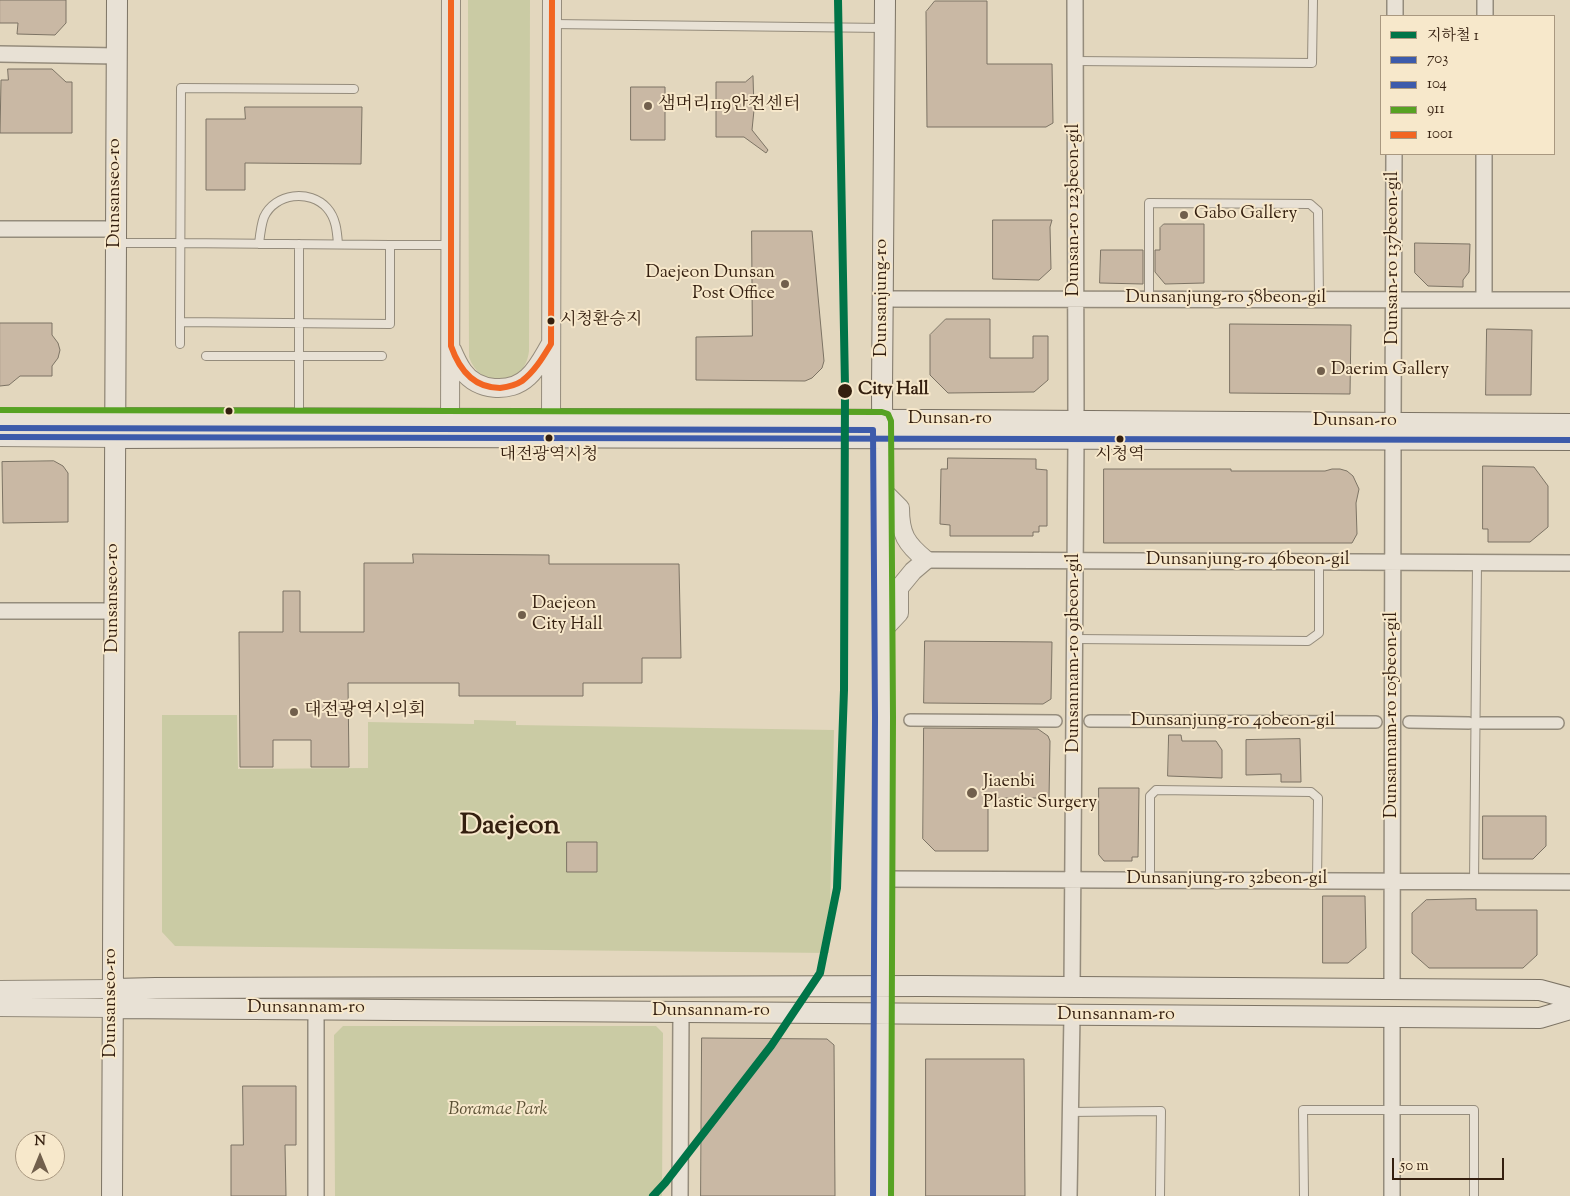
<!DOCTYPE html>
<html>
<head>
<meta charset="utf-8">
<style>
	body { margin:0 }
	#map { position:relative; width:1570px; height:1196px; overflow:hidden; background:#e3d7be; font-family:"Sorts Mill Goudy","Noto Serif KR",serif }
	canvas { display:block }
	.legend { position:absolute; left:1380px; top:15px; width:175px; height:140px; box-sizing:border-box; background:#f7e8cb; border:1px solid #a99880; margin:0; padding:6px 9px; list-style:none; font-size:15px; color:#341f0f }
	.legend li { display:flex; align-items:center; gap:10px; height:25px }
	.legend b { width:25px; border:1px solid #a99880 }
	.north { position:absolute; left:15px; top:1131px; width:50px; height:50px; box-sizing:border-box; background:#f7e8cb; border:1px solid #a99880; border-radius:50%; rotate:0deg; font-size:14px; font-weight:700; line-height:20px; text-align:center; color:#341f0f }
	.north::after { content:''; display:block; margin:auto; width:18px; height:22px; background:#715f4c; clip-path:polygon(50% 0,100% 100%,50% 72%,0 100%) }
	.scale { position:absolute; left:1392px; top:1158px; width:112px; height:22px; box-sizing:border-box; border:2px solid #341f0f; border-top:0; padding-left:6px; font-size:15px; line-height:18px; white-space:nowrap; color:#341f0f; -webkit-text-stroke:4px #f7e8cb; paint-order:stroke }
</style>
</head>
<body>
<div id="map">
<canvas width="1570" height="1196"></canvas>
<ul class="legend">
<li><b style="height:6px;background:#007448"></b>지하철 1</li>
<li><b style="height:6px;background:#3d5bab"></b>703</li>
<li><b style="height:6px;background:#3d5bab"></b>104</li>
<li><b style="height:6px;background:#57a223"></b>911</li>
<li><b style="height:6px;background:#f26522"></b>1001</li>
</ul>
<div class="north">N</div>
<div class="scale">50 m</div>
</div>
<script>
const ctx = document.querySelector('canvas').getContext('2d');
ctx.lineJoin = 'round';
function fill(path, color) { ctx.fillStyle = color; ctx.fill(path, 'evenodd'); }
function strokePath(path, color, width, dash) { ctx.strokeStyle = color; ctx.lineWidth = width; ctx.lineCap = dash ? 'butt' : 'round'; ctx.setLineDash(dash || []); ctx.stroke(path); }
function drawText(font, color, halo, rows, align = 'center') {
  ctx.font = font + ' "Sorts Mill Goudy","Noto Serif KR",serif'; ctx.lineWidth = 4; ctx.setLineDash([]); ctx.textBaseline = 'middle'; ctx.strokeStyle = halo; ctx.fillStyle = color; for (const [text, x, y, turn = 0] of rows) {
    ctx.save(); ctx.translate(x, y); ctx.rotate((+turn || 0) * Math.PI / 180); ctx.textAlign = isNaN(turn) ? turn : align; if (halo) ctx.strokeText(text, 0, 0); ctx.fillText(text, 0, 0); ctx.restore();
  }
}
fill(new Path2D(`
	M468,0H530L529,351C525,388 480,390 469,357Z
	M162,715H237L238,769L368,768V722L474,724V720L516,721V725L834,730L829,953L175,946L162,932Z
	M343,1026H656L663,1033L662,1196H335L334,1035Z`), '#cacba4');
const building = new Path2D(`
	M0,0H66V23L55,35L17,34L18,23H0Z
	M935,1H987V64H1052L1053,123L1046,127H927L926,12Z
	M8,69H52L66,82H72V133H0L1,80H8Z
	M753,76L754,110L752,130L768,150L766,153L744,137H716V82H745Z
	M631,87H665V140H631Z
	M245,107H362L361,164L245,163V190H206V119H245Z
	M993,220H1052L1050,227L1051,269L1039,280L993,279Z
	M1164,224H1204V283L1165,284L1155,272V250H1160V228Z
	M752,231H812L824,361L822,368L812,378L805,381L696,380V337L752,336Z
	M1415,243L1470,244L1469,272L1463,280V287L1428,286L1415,273Z
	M1101,250H1143V284L1100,283Z
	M946,319H990V358H1033V336H1048V380L1034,392L948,393L930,375V335Z
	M0,323H52V335L58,343L60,350L58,358L52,366V376H20L9,385L0,386Z
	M1230,324L1351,325L1350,394L1230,393Z
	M1487,329L1532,330L1531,395H1486Z
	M948,458L1036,459V469L1047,470V526H1039V532H1033V536H950V525L940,524L941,469H947Z
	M54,461L63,466L68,473V522L3,523L2,462Z
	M1483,466L1534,467L1548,486V527L1530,542H1488V529H1483Z
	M1104,469H1231V471H1325L1332,469H1340L1347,471L1353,476L1359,489L1356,503L1357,534L1352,543H1104Z
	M413,554L549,555V564H679L681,658H642V683H583V696H459V683H348L349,767H311V740H273V767H240L239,632H283V591H300V632H364V563H413Z
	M925,641L1052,642L1051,699L1043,704L924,703Z
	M924,728L1038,729L1048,736L1050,741L1049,798H988V851H935L923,839Z
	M1169,735H1181L1182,741H1216L1222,750V778L1168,776Z
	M1300,739L1301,782H1281V774L1246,775V740Z
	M1099,788H1139L1138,857H1132V861H1104L1099,855Z
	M1483,816H1546V846L1533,859H1483Z
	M567,842H597V872H567Z
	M1323,896H1365L1366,948L1348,963H1323Z
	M1476,899V910H1537V955L1523,968H1429L1412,953V913L1426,900Z
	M702,1038L827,1039L834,1045L835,1196H701Z
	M926,1059H1024L1025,1196H926Z
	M243,1086H296V1145H285L286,1196H231V1145H243Z`);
fill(building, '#c9b8a4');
strokePath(building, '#7c7364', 1);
const service = new Path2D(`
	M552,24L884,28
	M1075,61L1312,63L1313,0
	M116,243C137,243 159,243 180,243L390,245V324L180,322L181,88L354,89
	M259,244C260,235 261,225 264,217C275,193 310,189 327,208C336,218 337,231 338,244
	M299,244V417
	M390,245H451
	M1149,299V203L1310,204L1318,211L1319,299
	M180,322V344
	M206,356H382
	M1075,639L1308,641L1319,633V561
	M1150,880V796L1156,790L1311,792L1318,798L1317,881
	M1474,882L1477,563
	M1069,1112L1161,1111L1160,1196
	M1304,1196L1303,1110H1474V1196`);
const pedestrian = new Path2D(`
	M910,720L1056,721
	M1090,721L1376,722
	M1409,722L1469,723
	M1481,723H1558`);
const minor = new Path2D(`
	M1075,0L1076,421
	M1395,16V0
	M1485,16V0
	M0,54L117,56
	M0,229H116
	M883,299L1570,300
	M1484,300V154
	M1393,422L1394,154
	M926,560L1570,563
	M0,611H114
	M884,879L1570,882
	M1072,987L1076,439
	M1392,989L1393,441
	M316,1010V1196
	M1392,1017V1196
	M680,1196L681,1012
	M1069,1196L1072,1015`);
const tertiary = new Path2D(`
	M452,350C455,357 458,364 463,371C477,391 510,394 528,377C538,368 544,355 550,345
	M0,419L115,418
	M551,420L552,0
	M450,432L451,0
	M0,437L115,438
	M883,491L900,508C900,534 906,544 926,560L913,571L899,588V613L884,629
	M0,990L113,989
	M0,1007L112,1008`);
const secondary = new Path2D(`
	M115,418L929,420L1570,424
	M115,438L410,437L1570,440
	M113,989L156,988L924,986L1540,990L1570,998
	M112,1008L1540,1018L1570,1009
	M112,1196L117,0
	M882,1196L884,717L882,391L885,0`);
strokePath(service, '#958c7c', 10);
strokePath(pedestrian, '#958c7c', 14);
strokePath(minor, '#958c7c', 18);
strokePath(tertiary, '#958c7c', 20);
strokePath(secondary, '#7c7364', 22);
strokePath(service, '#e8e1d5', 8);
strokePath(pedestrian, '#e8e1d5', 11);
strokePath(minor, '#e8e1d5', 15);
strokePath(tertiary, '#e8e1d5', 18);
strokePath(secondary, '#e8e1d5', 20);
strokePath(new Path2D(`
	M0,437L1570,440`), '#3d5bab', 6);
strokePath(new Path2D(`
	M0,428L873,430L875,717L873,1196`), '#3d5bab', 6);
strokePath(new Path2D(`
	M0,410L882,412L888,414L891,421L893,717L891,1196`), '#57a223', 6);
strokePath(new Path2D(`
	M451,0V346C459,369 473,388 500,388C508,387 516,385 522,381C535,371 543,357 551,344L552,0`), '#f26522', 6);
strokePath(new Path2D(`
	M653,1196L665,1183L771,1046L820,973L837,888L844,690L845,387L838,0`), '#007448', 8);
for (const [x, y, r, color] of [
	[648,106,5,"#715f4c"],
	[1184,215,5,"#715f4c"],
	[785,284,5,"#715f4c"],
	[551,321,4.5,"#341f0f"],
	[1321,371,5,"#715f4c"],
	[845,391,8,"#341f0f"],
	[229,411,4.5,"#341f0f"],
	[549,438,4.5,"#341f0f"],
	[1120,439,4.5,"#341f0f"],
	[522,615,5,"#715f4c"],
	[294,712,5,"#715f4c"],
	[972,793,6,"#715f4c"]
]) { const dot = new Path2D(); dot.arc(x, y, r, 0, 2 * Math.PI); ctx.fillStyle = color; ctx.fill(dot); strokePath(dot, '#f7e8cb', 2); }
drawText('17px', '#341f0f', '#f7e8cb', [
	["시청환승지",560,321,"left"],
	["대전광역시청",549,456],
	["시청역",1120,456]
]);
drawText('18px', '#341f0f', '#f7e8cb', [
	["샘머리119안전센터",658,106],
	["Gabo Gallery",1194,215],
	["Daejeon Dunsan",775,274,"right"],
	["Post Office",775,295,"right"],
	["Daerim Gallery",1331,371],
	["Daejeon",532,605],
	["City Hall",532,626],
	["대전광역시의회",304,712],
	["Jiaenbi",983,783],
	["Plastic Surgery",983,804]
], 'left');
drawText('18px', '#341f0f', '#f7e8cb', [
	["Dunsanseo-ro",116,193,-90],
	["Dunsan-ro 123beon-gil",1075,210,-90],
	["Dunsan-ro 137beon-gil",1394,258,-90],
	["Dunsanjung-ro",883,298,-90],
	["Dunsanjung-ro 58beon-gil",1226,299],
	["Dunsan-ro",950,420],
	["Dunsan-ro",1355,422],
	["Dunsanjung-ro 46beon-gil",1248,561],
	["Dunsanseo-ro",114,598,-90],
	["Dunsannam-ro 91beon-gil",1075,653,-90],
	["Dunsannam-ro 105beon-gil",1393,715,-90],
	["Dunsanjung-ro 40beon-gil",1233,722],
	["Dunsanjung-ro 32beon-gil",1227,880],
	["Dunsanseo-ro",112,1003,-90],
	["Dunsannam-ro",306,1009],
	["Dunsannam-ro",711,1012],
	["Dunsannam-ro",1116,1016]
]);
drawText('bold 18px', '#341f0f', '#f7e8cb', [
	["City Hall",858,391]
], 'left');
drawText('italic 18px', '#5b5035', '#f7e8cb', [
	["Boramae Park",498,1111]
]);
drawText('bold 28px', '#341f0f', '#f7e8cb', [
	["Daejeon",510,828]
]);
</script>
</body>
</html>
